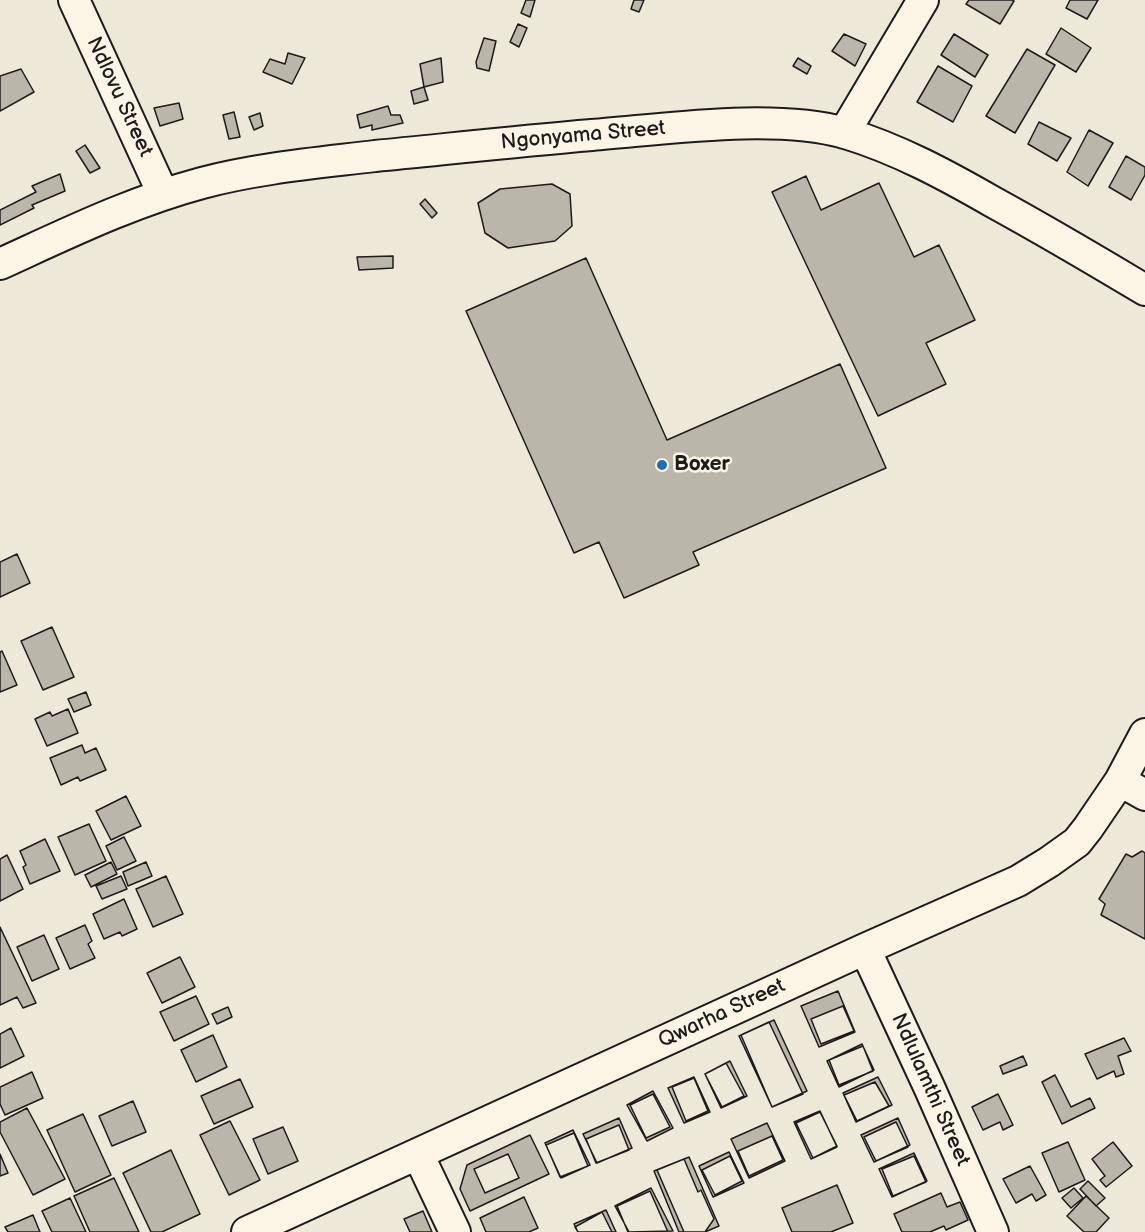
<!DOCTYPE html>
<html>
<head>
<meta charset="utf-8">
<style>
	body { margin:0 }
	canvas { display:block; background:#eee8d9 }
</style>
</head>
<body>
<canvas width="1145" height="1232"></canvas>
<script>
const ctx = document.querySelector('canvas').getContext('2d');
ctx.lineJoin = 'round';
function fill(path, color) { ctx.fillStyle = color; ctx.fill(path, 'evenodd'); }
function strokePath(path, color, width, dash) { ctx.strokeStyle = color; ctx.lineWidth = width; ctx.lineCap = dash ? 'butt' : 'round'; ctx.setLineDash(dash || []); ctx.stroke(path); }
function drawText(font, color, halo, rows, align = 'center') {
  ctx.font = font + ' "Balsamiq Sans",sans-serif'; ctx.lineWidth = 5; ctx.setLineDash([]); ctx.textBaseline = 'middle'; ctx.strokeStyle = halo; ctx.fillStyle = color; for (const [text, x, y, turn = 0] of rows) {
    ctx.save(); ctx.translate(x, y); ctx.rotate((+turn || 0) * Math.PI / 180); ctx.textAlign = isNaN(turn) ? turn : align; if (halo) ctx.strokeText(text, 0, 0); ctx.fillText(text, 0, 0); ctx.restore();
  }
}
const building = new Path2D(`
	M526,0H535L530,17L521,13Z
	M634,0H644L639,12L631,9Z
	M969,0H1012L1014,1L1000,24L966,4Z
	M1070,0H1098L1087,19L1066,8Z
	M518,24L527,28L519,47L510,42Z
	M1061,28L1091,48L1076,72L1046,54Z
	M844,34L866,44L855,66L832,51Z
	M954,34L988,55L975,77L941,55Z
	M484,38L496,41L489,71L477,68L476,62Z
	M1027,49L1055,65L1015,133L986,116Z
	M288,53L305,58L292,84L263,72L270,59L285,64Z
	M441,58L443,82L424,87L420,64Z
	M798,58L811,66L807,74L793,66Z
	M938,66L972,86L953,122L917,102Z
	M21,69L34,92L0,111V76Z
	M424,87L428,100L414,104L411,91Z
	M179,103L183,119L160,126L154,108Z
	M388,106L391,115H400L403,123L372,130V125L360,128L357,115Z
	M234,112L240,137L229,139L223,115Z
	M260,113L263,126L254,130L249,117Z
	M1039,122L1071,138L1057,161L1028,144Z
	M1089,130L1113,143L1088,186L1067,172Z
	M85,145L100,168L90,173L76,151Z
	M1126,156L1145,167V175L1131,200L1109,187Z
	M60,174L65,191L32,205L34,208L0,225V210L36,192L32,186Z
	M806,176L821,210L879,183L914,257L939,245L975,320L926,343L946,384L878,416L772,192Z
	M552,184L570,194L572,226L555,241L508,248L485,233L478,203L500,189Z
	M425,199L437,213L432,218L420,204Z
	M393,256V268L359,270L357,257Z
	M586,258L667,440L840,364L886,468L693,552L699,565L624,598L599,542L574,553L466,311Z
	M17,554L30,583L0,597V562Z
	M52,627L74,677L43,690L21,641Z
	M2,651L17,685L0,692V652Z
	M86,692L91,705L74,712L68,699Z
	M68,709L78,733L47,746L35,719L50,712L52,716Z
	M82,745L85,753L96,748L106,770L80,781L78,777L61,785L50,758Z
	M126,796L141,826L111,840L96,811Z
	M89,824L106,861L75,875L58,837Z
	M124,837L136,861L117,870L106,846Z
	M45,839L60,871L30,884L23,867L26,865L20,851Z
	M1142,851L1145,853V939L1101,915L1105,904L1099,899L1126,854L1132,857Z
	M7,855L23,889L0,901V859Z
	M111,862L117,874L91,887L85,875Z
	M146,862L152,876L128,886L123,872Z
	M121,876L127,889L102,899L96,886Z
	M166,876L183,914L153,927L136,889Z
	M124,899L137,929L122,936L120,932L104,939L93,914Z
	M85,925L92,941L88,944L95,958L70,969L56,938Z
	M0,927L36,1003L23,1008L17,997L0,1005Z
	M44,935L59,969L32,981L17,947Z
	M180,957L195,987L162,1003L147,973Z
	M838,991L855,1032L819,1047L801,1006Z
	M196,996L209,1024L174,1041L160,1012Z
	M843,1006L854,1031L821,1044L811,1019Z
	M228,1007L232,1017L217,1024L212,1014Z
	M774,1020L807,1091L772,1107L739,1036Z
	M769,1022L803,1094L772,1107L741,1035Z
	M11,1028L24,1056L0,1068V1034Z
	M213,1035L227,1067L196,1082L181,1050Z
	M1124,1038L1131,1051L1118,1056L1124,1074L1116,1077L1114,1071L1097,1079L1085,1054Z
	M862,1044L874,1070L839,1087L827,1061Z
	M863,1046L873,1071L839,1085L829,1060Z
	M1023,1056L1027,1065L1003,1074L1000,1066Z
	M730,1061L747,1096L721,1108L705,1074Z
	M726,1063L744,1096L722,1107L705,1074Z
	M32,1072L43,1098L5,1115L0,1104V1087Z
	M1055,1075L1071,1107L1090,1098L1095,1108L1062,1124L1042,1082Z
	M694,1077L710,1112L684,1123L668,1088Z
	M878,1077L892,1105L856,1122L843,1093Z
	M694,1078L708,1111L686,1121L672,1087Z
	M240,1079L253,1107L214,1124L201,1096Z
	M875,1082L889,1106L857,1121L844,1095Z
	M653,1091L673,1128L647,1141L627,1105Z
	M653,1094L670,1127L646,1138L630,1105Z
	M998,1094L1013,1125L1003,1130L1000,1122L983,1130L972,1107Z
	M133,1101L146,1132L112,1146L99,1116Z
	M27,1108L65,1179L33,1195L0,1132V1122Z
	M820,1111L837,1147L811,1159L794,1122Z
	M820,1112L837,1146L813,1158L796,1123Z
	M83,1114L111,1175L75,1192L47,1130Z
	M619,1118L632,1148L597,1163L583,1134Z
	M898,1118L910,1145L874,1162L861,1135Z
	M230,1121L260,1180L229,1195L200,1135Z
	M896,1122L908,1147L876,1161L864,1137Z
	M767,1123L785,1161L749,1178L731,1139Z
	M619,1125L629,1150L596,1163L586,1139Z
	M283,1127L298,1161L268,1174L253,1139Z
	M573,1130L590,1165L561,1178L545,1143Z
	M574,1133L588,1166L560,1177L546,1145Z
	M530,1135L549,1174L470,1211L460,1189L467,1165Z
	M772,1136L783,1160L749,1176L738,1151Z
	M1068,1142L1085,1180L1059,1192L1042,1153Z
	M1113,1142L1132,1166L1106,1187L1100,1180L1105,1176L1092,1159Z
	M171,1150L200,1214L162,1232H151L123,1173Z
	M729,1152L744,1183L713,1197L699,1166Z
	M914,1153L927,1181L892,1197L879,1169Z
	M0,1154L8,1173L0,1176Z
	M508,1154L519,1178L485,1193L474,1169Z
	M730,1156L742,1181L715,1195L702,1170Z
	M914,1156L926,1182L893,1196L882,1169Z
	M689,1157L719,1226L705,1232H684L657,1170Z
	M684,1159L698,1192L701,1190L714,1219L705,1232H679L654,1171Z
	M1030,1166L1046,1195L1036,1201L1032,1194L1016,1203L1003,1179Z
	M114,1178L139,1232H90L74,1196Z
	M1088,1181L1105,1198L1096,1206L1080,1189Z
	M837,1185L853,1223L831,1232H792L782,1208Z
	M651,1188L673,1231L629,1232L615,1206Z
	M1074,1188L1083,1198L1071,1208L1062,1198Z
	M650,1191L668,1232H628L617,1206Z
	M941,1193L947,1207L960,1202L968,1220L946,1230L944,1226L930,1232H902L894,1214Z
	M1086,1196L1109,1218L1096,1232H1084L1067,1216Z
	M524,1197L538,1228L529,1232H486L480,1218Z
	M70,1198L86,1232H52L42,1211Z
	M606,1210L616,1232H578L574,1224Z
	M423,1211L432,1232H410L404,1219Z
	M602,1212L612,1232H578L575,1227Z
	M33,1215L40,1232H8L5,1227Z`);
fill(building, '#bab6aa');
strokePath(building, '#1c1c1c', 1.5);
const minor = new Path2D(`
	M74,0L163,194
	M844,133L923,0
	M0,264C66,234 131,202 202,183C258,168 318,163 375,156C447,149 520,141 592,135C667,129 774,113 845,133C898,149 946,175 993,202C1044,230 1095,260 1145,290
	M1120,781L1145,795
	M865,949L930,1089L993,1232
	M418,1154L455,1232
	M247,1232L865,949L1018,881L1049,862L1077,842L1088,828L1120,781L1145,734`);
strokePath(minor, '#1c1c1c', 34);
strokePath(minor, '#fcf5e5', 30);
for (const [x, y, r, color] of [
	[662,465,6,"#1f6fb2"]
]) { const dot = new Path2D(); dot.arc(x, y, r, 0, 2 * Math.PI); ctx.fillStyle = color; ctx.fill(dot); strokePath(dot, '#fcf5e5', 2); }
drawText('21px', '#1c1c1c', '#fcf5e5', [
	["Ndlovu Street",119,97,65],
	["Ngonyama Street",583,136,-5],
	["Qwarha Street",722,1014,-25],
	["Ndlulamthi Street",930,1090,66]
]);
drawText('bold 21px', '#1c1c1c', '#fcf5e5', [
	["Boxer",674,465]
], 'left');
</script>
</body>
</html>
